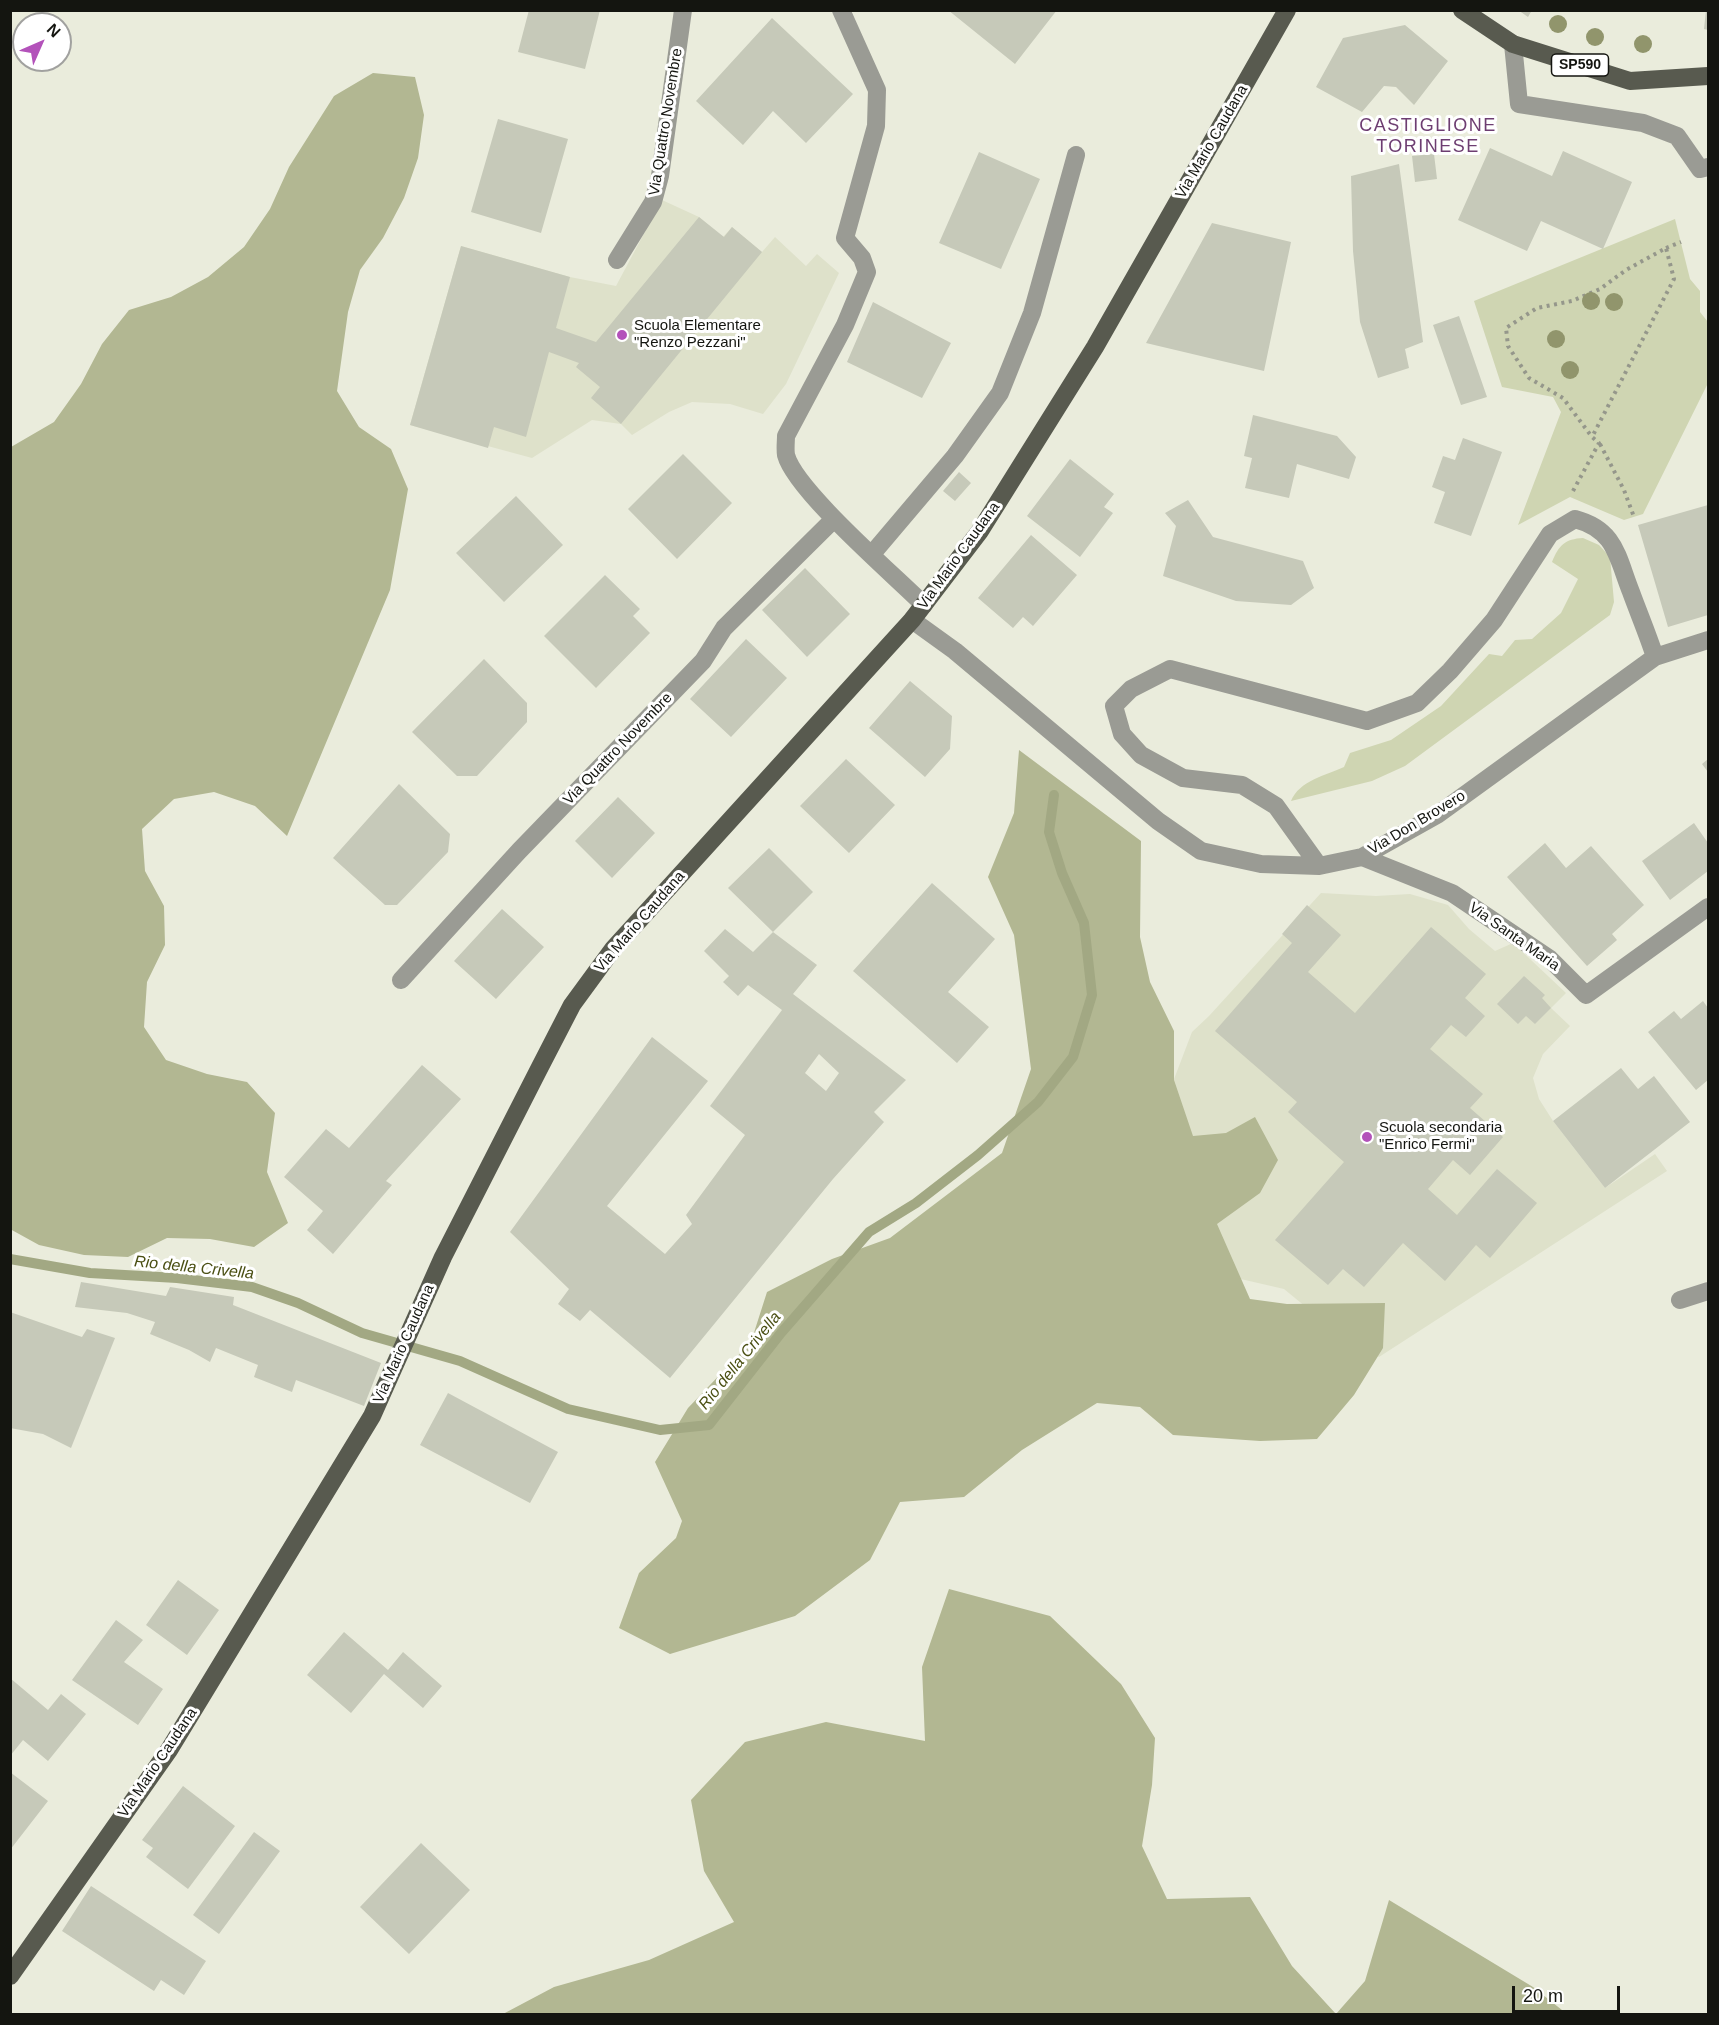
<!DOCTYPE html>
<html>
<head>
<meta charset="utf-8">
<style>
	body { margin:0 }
	#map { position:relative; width:1719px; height:2025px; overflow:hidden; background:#eaecdc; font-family:Arial,sans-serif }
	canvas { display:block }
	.frame { position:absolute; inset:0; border:12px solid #141510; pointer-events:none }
	.north { position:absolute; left:12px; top:12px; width:60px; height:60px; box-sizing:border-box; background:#fff; border:2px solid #a1a19f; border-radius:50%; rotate:45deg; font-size:16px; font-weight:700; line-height:24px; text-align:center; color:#141510 }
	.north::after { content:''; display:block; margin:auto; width:21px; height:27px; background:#b352ba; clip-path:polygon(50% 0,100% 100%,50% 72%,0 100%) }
	.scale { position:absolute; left:1512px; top:1986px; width:108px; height:27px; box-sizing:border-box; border:3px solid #141510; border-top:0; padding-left:8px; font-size:18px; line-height:21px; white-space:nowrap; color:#141510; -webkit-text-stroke:4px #fff; paint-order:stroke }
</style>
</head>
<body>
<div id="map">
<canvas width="1719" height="2025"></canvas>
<div class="frame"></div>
<div class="north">N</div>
<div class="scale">20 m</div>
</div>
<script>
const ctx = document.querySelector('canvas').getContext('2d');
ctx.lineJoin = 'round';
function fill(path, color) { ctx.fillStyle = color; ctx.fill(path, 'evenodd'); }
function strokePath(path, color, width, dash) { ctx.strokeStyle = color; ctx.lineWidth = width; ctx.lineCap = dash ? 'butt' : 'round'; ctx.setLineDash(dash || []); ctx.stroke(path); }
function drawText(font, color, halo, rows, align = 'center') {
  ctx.font = font + ' Arial,sans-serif'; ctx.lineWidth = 6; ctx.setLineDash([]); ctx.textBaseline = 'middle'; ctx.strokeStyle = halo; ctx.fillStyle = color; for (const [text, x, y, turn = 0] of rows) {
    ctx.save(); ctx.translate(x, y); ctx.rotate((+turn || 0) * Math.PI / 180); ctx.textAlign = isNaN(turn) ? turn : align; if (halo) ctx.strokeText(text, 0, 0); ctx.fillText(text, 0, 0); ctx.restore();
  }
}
fill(new Path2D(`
	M662,200L699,217L723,237L732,227L762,252L775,237L806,266L817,254L839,273L786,384L763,414L730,404L692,402L669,412L632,435L621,424L592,420L532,458L410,425L461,246L570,277L616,286Z
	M1321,893L1376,896L1410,894L1448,905L1469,929L1495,951L1513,943L1566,993L1551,1008L1570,1026L1543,1054L1533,1078L1539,1099L1553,1121L1605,1188L1655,1154L1667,1171L1379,1357L1340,1335L1284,1289L1232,1277L1163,1108L1192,1032L1209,1016Z`), '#dee1ca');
fill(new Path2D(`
	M1675,219L1690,279L1700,291V312L1708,322V383L1643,514L1624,520L1570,497L1518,525L1561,412L1553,397L1502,387L1474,301Z
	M1583,538L1599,545L1610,557L1614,602L1610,615L1405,766L1372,781L1291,801C1299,781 1326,775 1344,767L1350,753L1391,740L1441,706L1489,654L1502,656L1515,640L1532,639L1561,613L1578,579L1552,562C1559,545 1565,539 1583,538Z`), '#cfd5b2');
fill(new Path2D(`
	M373,73L415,77L424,115L418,158L404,198L383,238L360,270L348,312L337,391L359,427L391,449L408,489L390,590L287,836L255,806L214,792L174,799L142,829L145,871L164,906L165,945L147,982L144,1027L166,1060L207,1074L247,1082L275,1113L267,1172L288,1223L254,1247L210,1239L167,1238L128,1257L84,1255L39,1245L10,1229L11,447L54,422L81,384L102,344L129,310L171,297L208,277L244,247L270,209L289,167L334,96Z
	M1019,750L1141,841L1140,937L1150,982L1174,1031V1080L1193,1136L1226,1133L1255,1117L1278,1160L1260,1193L1217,1224L1250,1299L1287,1304L1385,1303L1383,1348L1354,1395L1317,1439L1260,1441L1173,1435L1140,1407L1097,1403L1022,1450L964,1497L900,1502L870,1560L795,1616L670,1654L619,1628L639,1573L676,1538L682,1521L655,1462L688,1408L751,1342L767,1292L832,1259L890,1238L1002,1153L1031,1069L1014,935L988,877L1014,813Z
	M949,1589L1050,1616L1121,1684L1155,1738L1152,1785L1142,1846L1167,1899L1250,1897L1292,1966L1336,2014L1365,1981L1389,1900L1533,1987L1567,2014H503L554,1987L649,1960L734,1922L704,1871L691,1800L745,1742L826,1722L925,1741L922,1667Z`), '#b2b792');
strokePath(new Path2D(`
	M10,1259L90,1273L177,1278L252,1287L298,1303L362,1333L460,1361L568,1409L660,1430L709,1425L781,1333L869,1232L916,1203L978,1155L1038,1102L1073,1057L1092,995L1084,923L1062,873L1049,832L1054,795`), '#a2a883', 10);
fill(new Path2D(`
	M529,10H600L585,69L518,52Z
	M948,10H1057L1015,64Z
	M1518,10H1532L1528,17Z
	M1706,10H1708V30L1704,29Z
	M772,18L853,94L806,143L773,111L743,145L696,101Z
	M1405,25L1448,61L1414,105L1396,87L1384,86L1362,112L1316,87L1343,38Z
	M498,119L568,139L541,233L471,212Z
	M1490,148L1552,176L1563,151L1632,182L1603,249L1541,221L1527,251L1458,220Z
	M979,152L1040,179L1001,269L939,243Z
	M1434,154L1437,179L1415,182L1412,156Z
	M1399,164L1423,342L1405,349L1409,368L1378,378L1360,322L1353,251L1351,176Z
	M699,217L724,237L732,227L762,252L621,424L591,398L600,387L576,367L579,363L549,352L526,437L494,427L488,448L410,425L461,246L570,277L556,328L596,342Z
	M1212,223L1291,242L1264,371L1146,343Z
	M873,302L951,343L922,398L847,362Z
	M1459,316L1487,397L1461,405L1433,325Z
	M1253,415L1337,436L1356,457L1349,479L1297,464L1289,498L1245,488L1252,458L1244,456Z
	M1463,438L1502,452L1471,536L1434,523L1445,492L1432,487L1443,456L1455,460Z
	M683,454L732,503L677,559L628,509Z
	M1070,459L1114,494L1104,507L1113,513L1080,557L1027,516Z
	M959,472L971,483L955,501L943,491Z
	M516,496L563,545L504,602L456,553Z
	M1188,500L1213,537L1303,561L1314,588L1291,605L1236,601L1163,576L1176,526L1165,513Z
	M1708,505V615L1668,627L1638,525Z
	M1031,535L1077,575L1033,626L1023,617L1013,628L978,598Z
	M805,568L850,614L807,657L762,610Z
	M605,575L640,609L633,616L650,633L596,688L544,636Z
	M746,639L787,678L731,737L690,699Z
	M484,659L527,703V722L477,776H457L412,732Z
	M910,681L952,716L950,749L925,777L869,728Z
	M846,759L895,805L849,853L800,806Z
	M1708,759V772L1702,764Z
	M399,784L450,834L448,852L397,905H385L333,858Z
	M618,797L655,833L612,878L575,841Z
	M1694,823L1708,843V871L1670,900L1642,861Z
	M1545,843L1566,868L1591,846L1644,905L1612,934L1617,940L1587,966L1507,877Z
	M769,848L813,892L773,932L728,888Z
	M932,883L995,939L948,992L989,1027L957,1063L853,971Z
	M1307,905L1341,935L1308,972L1355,1013L1431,927L1486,974L1465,998L1485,1016L1466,1037L1451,1025L1430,1049L1483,1094L1470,1108L1503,1137L1470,1175L1453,1160L1428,1189L1457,1215L1497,1169L1537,1203L1490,1258L1476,1245L1445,1281L1403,1243L1364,1287L1343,1269L1328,1285L1275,1240L1344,1162L1288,1112L1297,1102L1215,1031L1292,943L1282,934Z
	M502,909L544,947L496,999L454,961Z
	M725,929L753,952L773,932L817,965L793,994L906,1080L874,1112L884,1122L833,1179L670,1378L590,1310L580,1321L558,1304L569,1289L510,1232L652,1037L708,1081L607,1206L665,1254L692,1224L686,1215L745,1135L710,1106L782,1010L748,985L738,996L723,982L729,976L704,951ZM819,1054L839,1073L826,1091L805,1073Z
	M1524,976L1545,995L1542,998L1551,1008L1535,1024L1526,1016L1518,1024L1497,1004Z
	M1703,1001L1708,1008V1080L1696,1090L1648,1032L1674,1011L1681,1019Z
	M422,1065L461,1099L386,1181L392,1185L333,1254L307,1230L323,1211L284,1177L326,1129L349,1148Z
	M1621,1068L1638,1089L1654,1076L1690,1122L1605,1188L1553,1121Z
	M81,1282L166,1296L170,1287L234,1297L233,1305L381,1363L364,1406L296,1380L292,1392L254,1377L258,1365L216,1348L210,1362L189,1350L150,1334L155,1322L127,1313L75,1307Z
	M10,1312L82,1337L87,1329L115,1338L71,1448L43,1434L10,1428Z
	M448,1393L558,1452L530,1503L420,1445Z
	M178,1580L219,1610L187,1655L146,1625Z
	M116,1620L143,1640L124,1662L163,1689L138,1725L72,1680Z
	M344,1632L388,1670L403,1652L442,1686L423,1708L384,1674L351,1713L307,1675Z
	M10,1678L48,1710L61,1694L86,1714L48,1761L23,1740L10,1756Z
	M10,1772L48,1801L10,1850Z
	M183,1786L235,1826L188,1889L146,1857L153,1848L142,1840Z
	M254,1832L280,1851L219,1934L193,1915Z
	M421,1843L470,1890L409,1954L360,1907Z
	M91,1886L206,1961L184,1995L161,1980L154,1991L62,1931Z`), '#c6c9b9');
strokePath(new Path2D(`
	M1666,248L1681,242
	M1600,444L1624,490L1634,517
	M1573,491L1599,443L1592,437L1674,279L1666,248L1626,270L1600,289L1572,301L1537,308L1506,328L1508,346L1529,378L1563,398L1592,437`), '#95978b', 4, [3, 4.5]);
strokePath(new Path2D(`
	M841,10L877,90L876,126L845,238L862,258L867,272L845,325L786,436C786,441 785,449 786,455C795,490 894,575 924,605
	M1513,44L1519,104L1643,123L1677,136L1700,169L1708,167
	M617,260L653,202L660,176L683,10
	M872,554L955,456L1000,393L1032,313L1076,155
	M912,620L955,651L1158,821L1201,851L1261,864L1319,866L1362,857L1437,815L1655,657L1708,640
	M1362,857L1452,893L1550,959L1586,995L1708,907
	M1319,866L1276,806L1242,785L1183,778L1141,755L1122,734L1114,706L1131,689L1170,669L1367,721L1417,703L1450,671L1494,620L1550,534L1575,519C1616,530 1617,557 1631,592C1639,614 1648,635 1655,657
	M401,980L519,851L703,661L724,628L834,519
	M1680,1300L1708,1291`), '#9a9b94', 18);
strokePath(new Path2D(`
	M1462,10L1513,44L1630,81L1708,76
	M10,1976L169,1750L372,1416L443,1257L540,1067L572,1005L613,949L912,620L980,531L1095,347L1287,10`), '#585a4f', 18);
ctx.fillStyle = '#91956c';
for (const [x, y] of [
	[1558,24],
	[1595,37],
	[1643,44],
	[1591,301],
	[1614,302],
	[1556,339],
	[1570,370]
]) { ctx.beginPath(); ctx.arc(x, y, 9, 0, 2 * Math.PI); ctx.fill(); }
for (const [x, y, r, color] of [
	[622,335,6,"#b352ba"],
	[1367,1137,6,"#b352ba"]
]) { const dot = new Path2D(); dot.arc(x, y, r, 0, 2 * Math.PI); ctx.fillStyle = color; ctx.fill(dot); strokePath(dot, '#fff', 2); }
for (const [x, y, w] of [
	[1580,65,57]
]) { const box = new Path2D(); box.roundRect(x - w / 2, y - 11, w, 22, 4.5); ctx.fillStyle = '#fff'; ctx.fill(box); strokePath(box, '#141510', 1.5); }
drawText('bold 14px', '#141510', null, [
	["SP590",1580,65]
]);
drawText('15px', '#141510', '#fff', [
	["Via Quattro Novembre",666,122,-81],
	["Via Mario Caudana",1212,142,-60],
	["Via Mario Caudana",959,556,-54],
	["Via Quattro Novembre",618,749,-46],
	["Via Don Brovero",1417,823,-31],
	["Via Mario Caudana",640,922,-49],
	["Via Santa Maria",1514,937,35],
	["Via Mario Caudana",404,1344,-66],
	["Via Mario Caudana",158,1763,-56]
]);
drawText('15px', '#141510', '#fff', [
	["Scuola Elementare",634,326],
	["\"Renzo Pezzani\"",634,343],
	["Scuola secondaria",1379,1128],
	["\"Enrico Fermi\"",1379,1145]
], 'left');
drawText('italic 16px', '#4a4f13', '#fff', [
	["Rio della Crivella",194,1268,6],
	["Rio della Crivella",740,1361,-51]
]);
ctx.letterSpacing = '1.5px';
drawText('18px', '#6d3d71', '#fff', [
	["CASTIGLIONE",1428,126],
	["TORINESE",1428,147]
]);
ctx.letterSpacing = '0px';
</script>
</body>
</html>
